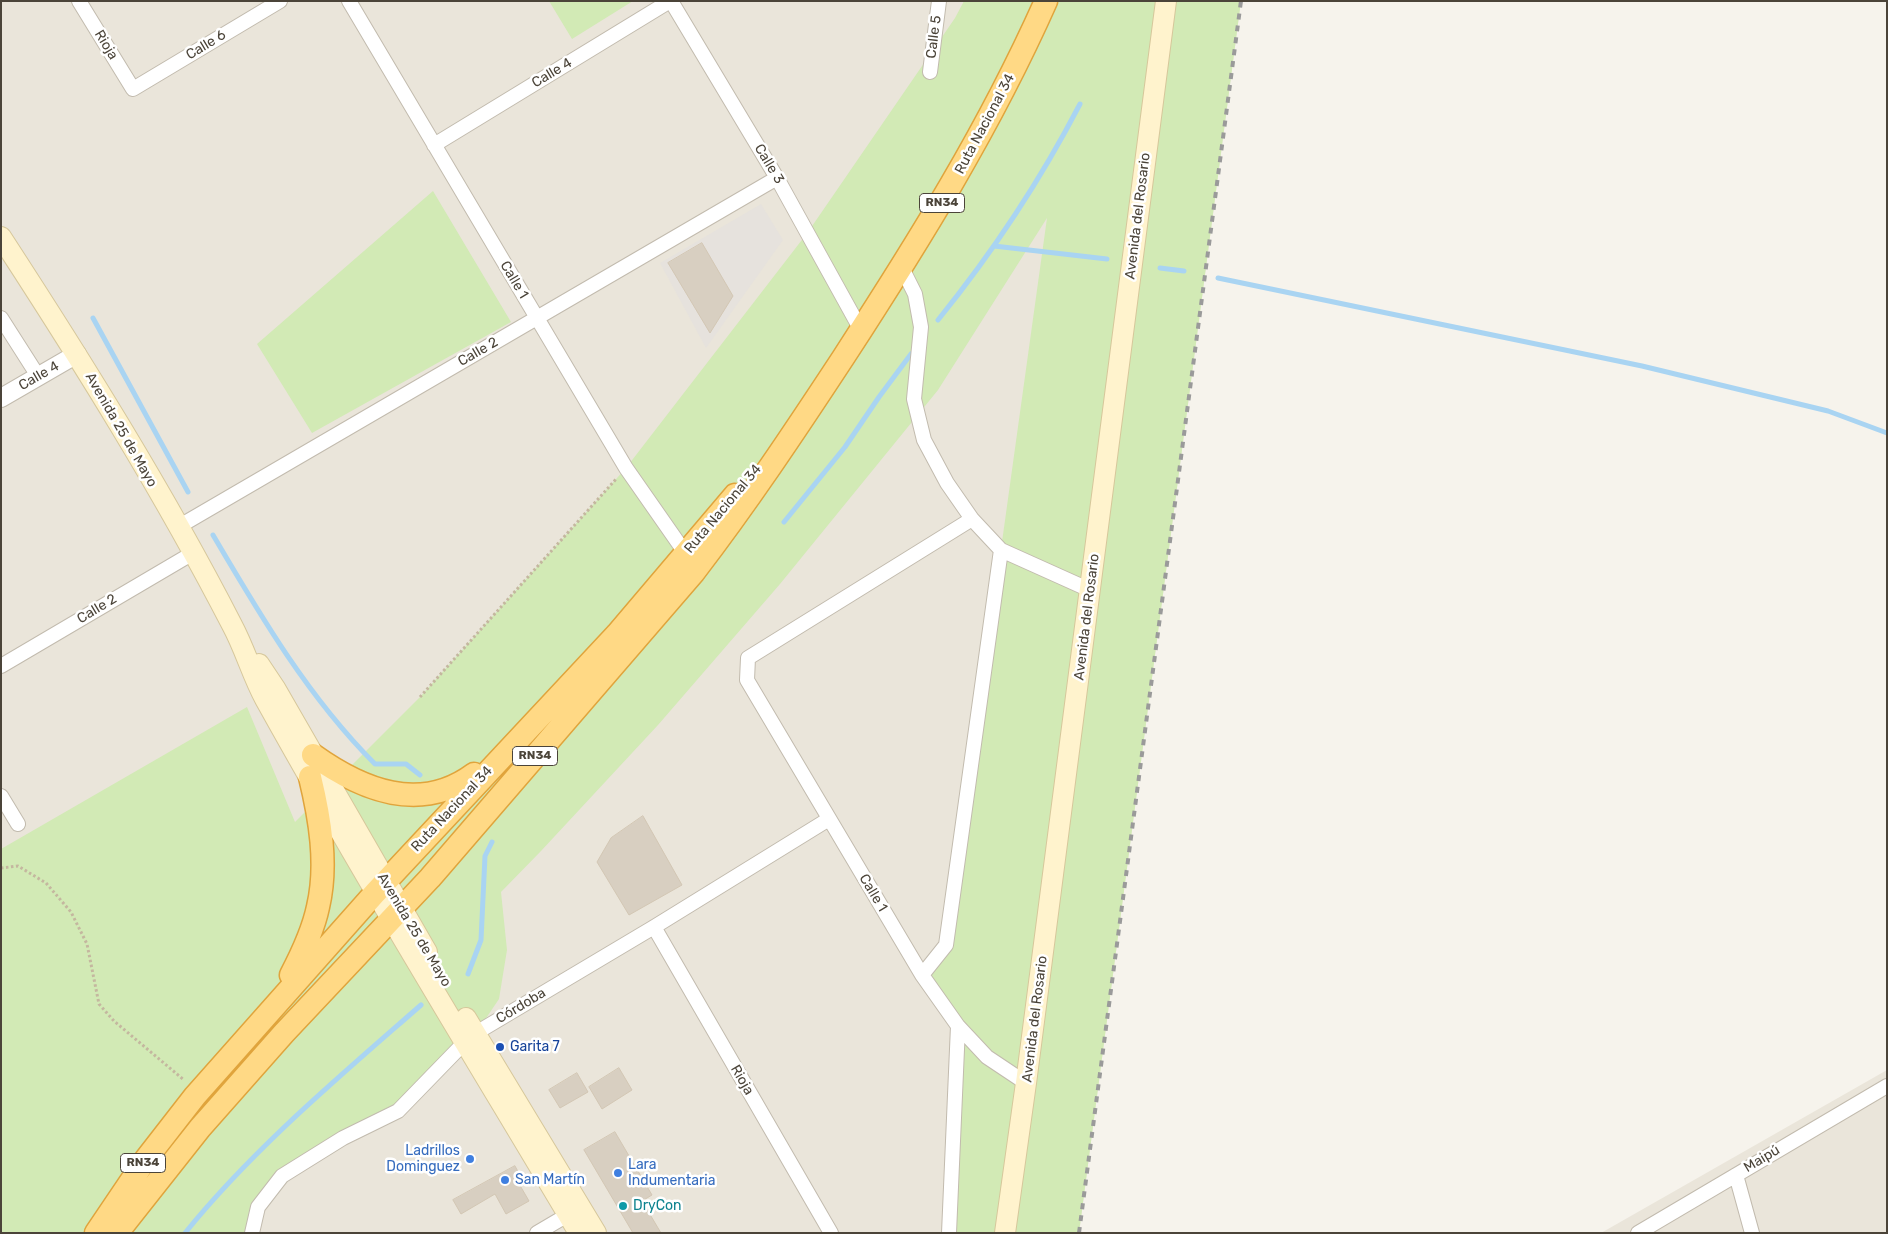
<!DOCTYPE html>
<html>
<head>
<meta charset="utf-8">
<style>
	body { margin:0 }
	#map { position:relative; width:1888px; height:1234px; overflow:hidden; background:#f6f3ec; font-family:Rubik,sans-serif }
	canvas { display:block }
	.frame { position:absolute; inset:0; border:2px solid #4b4439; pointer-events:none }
</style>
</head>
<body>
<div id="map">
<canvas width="1888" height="1234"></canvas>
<div class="frame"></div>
</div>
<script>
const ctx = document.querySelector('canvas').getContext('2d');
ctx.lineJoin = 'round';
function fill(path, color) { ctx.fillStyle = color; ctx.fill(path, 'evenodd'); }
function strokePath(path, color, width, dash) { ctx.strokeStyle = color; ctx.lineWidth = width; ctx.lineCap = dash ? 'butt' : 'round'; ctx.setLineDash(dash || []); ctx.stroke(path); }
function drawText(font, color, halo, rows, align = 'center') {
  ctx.font = font + ' Rubik,sans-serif'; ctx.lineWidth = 5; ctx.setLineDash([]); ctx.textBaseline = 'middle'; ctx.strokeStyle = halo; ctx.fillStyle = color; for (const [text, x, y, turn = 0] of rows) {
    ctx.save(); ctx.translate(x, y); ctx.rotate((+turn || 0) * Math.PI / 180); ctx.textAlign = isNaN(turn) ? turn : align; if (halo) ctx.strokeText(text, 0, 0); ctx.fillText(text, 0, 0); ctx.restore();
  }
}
fill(new Path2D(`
	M1,1H1241L1079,1233H1Z
	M1887,1070V1233H1601Z`), '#eae5da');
fill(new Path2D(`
	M761,204L783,240L706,348L660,263Z`), '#e6e2dd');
fill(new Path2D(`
	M549,1H633L572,39Z
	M964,1H1241L1079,1233H949L958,1026L922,975L946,945L1047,218L938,390L780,584L658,725L541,851L501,892L507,950L499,999L476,1033L465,1042L398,1111L282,1176L252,1233H1V849L247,707L295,822L420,697L626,468L808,232L955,18Z
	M433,191L511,322L312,433L257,344Z`), '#d2eab5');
strokePath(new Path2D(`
	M994,246L1107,259
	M1160,268L1184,271
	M1218,278L1642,366L1828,411L1887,433
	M93,318L188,492
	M938,320C993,252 1040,181 1080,104
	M784,522L845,447L879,397L911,354
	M213,535C260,615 308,697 375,764H406L420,775
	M468,974L481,940L485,856L492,842
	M185,1233C254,1148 339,1077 421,1005`), '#a9d4f2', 5);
const building = new Path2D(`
	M702,243L733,296L710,333L668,263Z
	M643,816L682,885L629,915L597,862L611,838Z
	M619,1068L632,1090L602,1109L589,1087Z
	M577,1073L588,1092L560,1108L549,1090Z
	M615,1132L652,1195L642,1201L661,1233H633L584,1150Z
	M515,1166L522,1179L518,1182L529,1201L506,1214L495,1194L461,1214L453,1200Z`);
fill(building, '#d8cfc1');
strokePath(building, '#d3c7b4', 1);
const minor = new Path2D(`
	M79,1L133,89L280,1
	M349,1L626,468L686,554
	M671,1L777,178L861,330
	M930,72L939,1
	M434,145L670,1
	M902,268L915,294L921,327L914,399L924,440L947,483L972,519L1001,550L1090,590
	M1,318L38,376
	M972,519L748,658L747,680L922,975L958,1026L987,1057L1026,1083
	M178,527L777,178
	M1,666L193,553
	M1,796L18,824
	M654,927L831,1233
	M922,975L946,945L1001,550
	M1736,1175L1752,1233
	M252,1233L258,1207L282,1176L343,1138L398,1111L465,1042L476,1033L654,927L829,819
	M537,1233L576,1210
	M949,1233L958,1026
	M1638,1233L1887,1086`);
const tertiary = new Path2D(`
	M1,398L77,354`);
const secondary = new Path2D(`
	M1,237C83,363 163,491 232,625C245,649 252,675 265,699C365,879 473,1055 579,1233
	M259,664L275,688L427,952
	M466,1018L596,1233
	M1005,1233L1026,1083L1166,1`);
const trunk = new Path2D(`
	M313,755C362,790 420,814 474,774
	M291,975C302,954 313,931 318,907C328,865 320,818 310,777
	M96,1233L146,1159L195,1096L375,893L617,634L735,495
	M117,1233L200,1128L284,1033L430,878L694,572C747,503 795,431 843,358C919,241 989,129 1046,1`);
strokePath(minor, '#c2bbae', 16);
strokePath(tertiary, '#c2bbae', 20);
strokePath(secondary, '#d6c79b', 22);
strokePath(trunk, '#e0a43c', 25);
strokePath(new Path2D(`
	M420,697L617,478
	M1,868L18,866L46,883L71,912L87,944L99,1004L114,1021L184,1080`), '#c4b79f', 3, [2.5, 2.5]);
strokePath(minor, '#fff', 14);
strokePath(tertiary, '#fff', 18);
strokePath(secondary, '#fff3cd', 20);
strokePath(trunk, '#ffd985', 22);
strokePath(new Path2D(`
	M1079,1233L1241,1`), '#9a9a9a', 4, [6, 6]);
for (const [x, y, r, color] of [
	[500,1047,5,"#1a4fb4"],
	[470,1159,5,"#3f7fe0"],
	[618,1173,5,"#3f7fe0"],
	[505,1180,5,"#3f7fe0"],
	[623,1206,5,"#0f9aa8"]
]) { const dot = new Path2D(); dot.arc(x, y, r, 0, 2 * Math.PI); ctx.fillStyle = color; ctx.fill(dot); strokePath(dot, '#fff', 2); }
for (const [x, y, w] of [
	[942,203,45],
	[535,756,45],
	[143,1163,45]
]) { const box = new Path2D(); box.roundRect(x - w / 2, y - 9.5, w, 19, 4); ctx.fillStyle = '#fff'; ctx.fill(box); strokePath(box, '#4b4439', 1); }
drawText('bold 12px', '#4b4439', null, [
	["RN34",942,203],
	["RN34",535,756],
	["RN34",143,1163]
]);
drawText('14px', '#4b4439', '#fff', [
	["Calle 5",934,37,-83],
	["Rioja",106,45,59],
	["Calle 6",206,45,-31],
	["Calle 4",552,73,-31],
	["Ruta Nacional 34",985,124,-62],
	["Calle 3",769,164,59],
	["Avenida del Rosario",1138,216,-83],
	["Calle 1",514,280,59],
	["Calle 2",478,352,-30],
	["Calle 4",39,376,-30],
	["Avenida 25 de Mayo",121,430,60],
	["Ruta Nacional 34",723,509,-50],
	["Calle 2",97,609,-31],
	["Avenida del Rosario",1087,617,-83],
	["Ruta Nacional 34",452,809,-47],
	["Calle 1",873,893,59],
	["Avenida 25 de Mayo",414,930,59],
	["Córdoba",521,1006,-31],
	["Avenida del Rosario",1035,1019,-83],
	["Rioja",742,1080,60],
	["Maipú",1762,1159,-31]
]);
drawText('14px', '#164399', '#fff', [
	["Garita 7",510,1047]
], 'left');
drawText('14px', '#366cbe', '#fff', [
	["Ladrillos",460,1151,"right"],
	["Dominguez",460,1167,"right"],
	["Lara",628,1165],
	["Indumentaria",628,1181],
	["San Martín",515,1180]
], 'left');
drawText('14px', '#0d838f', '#fff', [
	["DryCon",633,1206]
], 'left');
</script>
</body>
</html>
